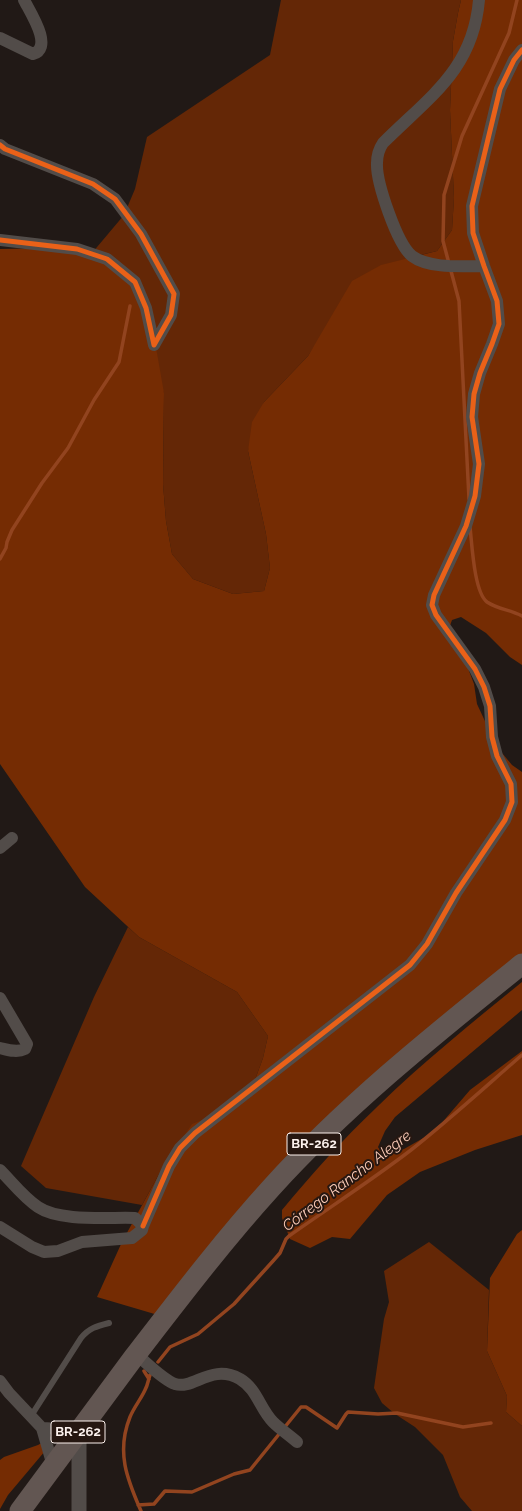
<!DOCTYPE html>
<html>
<head>
<meta charset="utf-8">
<style>
	body { margin:0 }
	canvas { display:block; background:#211916 }
</style>
</head>
<body>
<canvas width="522" height="1511"></canvas>
<script>
const ctx = document.querySelector('canvas').getContext('2d');
ctx.lineJoin = 'round';
function fill(path, color) { ctx.fillStyle = color; ctx.fill(path, 'evenodd'); }
function strokePath(path, color, width, dash) { ctx.strokeStyle = color; ctx.lineWidth = width; ctx.lineCap = dash ? 'butt' : 'round'; ctx.setLineDash(dash || []); ctx.stroke(path); }
function drawText(font, color, halo, rows, align = 'center') {
  ctx.font = font + ' Raleway,sans-serif'; ctx.lineWidth = 4; ctx.setLineDash([]); ctx.textBaseline = 'middle'; ctx.strokeStyle = halo; ctx.fillStyle = color; for (const [text, x, y, turn = 0] of rows) {
    ctx.save(); ctx.translate(x, y); ctx.rotate((+turn || 0) * Math.PI / 180); ctx.textAlign = isNaN(turn) ? turn : align; if (halo) ctx.strokeText(text, 0, 0); ctx.fillText(text, 0, 0); ctx.restore();
  }
}
fill(new Path2D(`
	M281,0H461L458,13L453,41L450,110L454,198L452,230L437,251L412,257L321,336L308,356L264,402L248,451L266,534L270,568L264,591L233,594L193,579L172,554L166,521L163,484L164,393L92,253L124,215L135,189L147,137L270,55Z
	M128,927L139,937L237,992L268,1036L263,1058L248,1099L159,1174L142,1205L46,1188L21,1166L94,997Z
	M429,1242L489,1290L487,1351L507,1396L506,1412L522,1426V1511H472L460,1497L443,1455L415,1427L395,1414L382,1403L374,1388L384,1319L389,1302L384,1271Z`), '#642706');
fill(new Path2D(`
	M461,0H522V665L510,657L486,633L461,617L452,620L448,631L466,663L474,684L477,704L497,747L512,765L522,772V956L440,1023L158,1315L97,1297L122,1242L159,1174L192,1124L220,1113L248,1099L263,1058L268,1036L237,992L139,937L85,887L0,764V249L55,248L92,253L147,296L164,393L163,484L166,521L172,554L193,579L233,594L264,591L270,568L266,534L248,451L252,422L264,402L308,356L352,281L381,265L437,251L452,230L454,198L450,110L453,41L458,13Z
	M522,982V1010L395,1117L385,1131L378,1147L384,1156L404,1149L434,1132L470,1090L522,1051V1135L475,1150L420,1172L387,1195L350,1239L332,1237L310,1248L290,1239L282,1218V1210C312,1174 343,1139 377,1107C423,1062 473,1022 522,982Z
	M522,1230V1426L506,1412L507,1396L487,1351L490,1278L517,1234Z
	M61,1432L8,1495L0,1509V1460L4,1457L38,1445Z`), '#752c03');
strokePath(new Path2D(`
	M469,499L459,301L443,241L444,195L462,136L509,33L517,0
	M470,527C472,544 474,592 487,602C497,609 511,610 522,616
	M0,559L6,548L7,542L12,530L42,483L68,448L94,400L119,362L130,306
	M158,1362L170,1347L198,1334L234,1304L273,1261L280,1253L286,1239L289,1236C330,1207 372,1180 411,1150C449,1120 485,1087 522,1055
	M144,1371L149,1379
	M138,1505L154,1504L165,1491L192,1492L234,1474L250,1470L301,1407H306L337,1428L346,1414L348,1412L378,1414L397,1413L463,1427L491,1423
	M141,1511C127,1479 116,1452 130,1417C134,1407 141,1399 145,1390C148,1385 148,1380 150,1375`), '#92441f', 3.5);
strokePath(new Path2D(`
	M31,1416L81,1338C89,1328 97,1326 109,1323`), '#524c49', 6);
strokePath(new Path2D(`
	M479,0C473,70 429,97 383,143C379,149 377,155 377,163C376,182 397,244 412,256C429,269 463,266 484,266
	M0,38L33,54C54,48 30,12 24,0
	M0,145L5,149L93,184L115,199L141,234L174,294L171,315L154,345L146,308L135,282L107,259L77,249L0,240
	M0,848L12,838
	M0,998L27,1044L25,1049C17,1053 8,1050 0,1048
	M0,1170C12,1182 23,1197 38,1207C60,1222 109,1217 135,1218L143,1226L142,1230L132,1238L82,1242L58,1251L44,1252L32,1247L0,1227
	M143,1226L169,1166L180,1148L195,1133L410,965L427,944L456,893L505,820L512,802L511,784L497,756L492,737L490,706L484,687L475,669L436,615L432,605L434,595L466,526L475,496L479,464L472,417L474,394L480,373L492,344L499,324L497,301L484,266L473,233L472,206L500,89L514,60L522,50
	M136,1354C147,1363 162,1379 175,1384C194,1390 211,1363 240,1379C257,1389 260,1409 273,1422C280,1429 289,1435 297,1442
	M0,1381L9,1393L42,1428L53,1466
	M42,1428L79,1430`), '#524c49', 12);
strokePath(new Path2D(`
	M79,1511V1430`), '#524c49', 15);
strokePath(new Path2D(`
	M20,1511C58,1459 96,1408 134,1357C178,1300 222,1242 271,1188C346,1105 435,1034 522,964`), '#625652', 21);
strokePath(new Path2D(`
	M0,145L5,149L93,184L115,199L141,234L174,294L171,315L154,345L146,308L135,282L107,259L77,249L0,240
	M143,1226L169,1166L180,1148L195,1133L410,965L427,944L456,893L505,820L512,802L511,784L497,756L492,737L490,706L484,687L475,669L436,615L432,605L434,595L466,526L475,496L479,464L472,417L474,394L480,373L492,344L499,324L497,301L484,266L473,233L472,206L500,89L514,60L522,50`), '#ea6118', 5);
for (const [x, y, w] of [
	[314,1144,54],
	[78,1432,54]
]) { const box = new Path2D(); box.roundRect(x - w / 2, y - 11, w, 22, 3); ctx.fillStyle = '#261711'; ctx.fill(box); strokePath(box, '#fcf1ed', 1); }
drawText('bold 13px', '#fcf1ed', null, [
	["BR-262",314,1144],
	["BR-262",78,1432]
]);
drawText('italic 15px', '#fdcdb9', '#261711', [
	["Córrego Rancho Alegre",347,1181,-37]
]);
</script>
</body>
</html>
